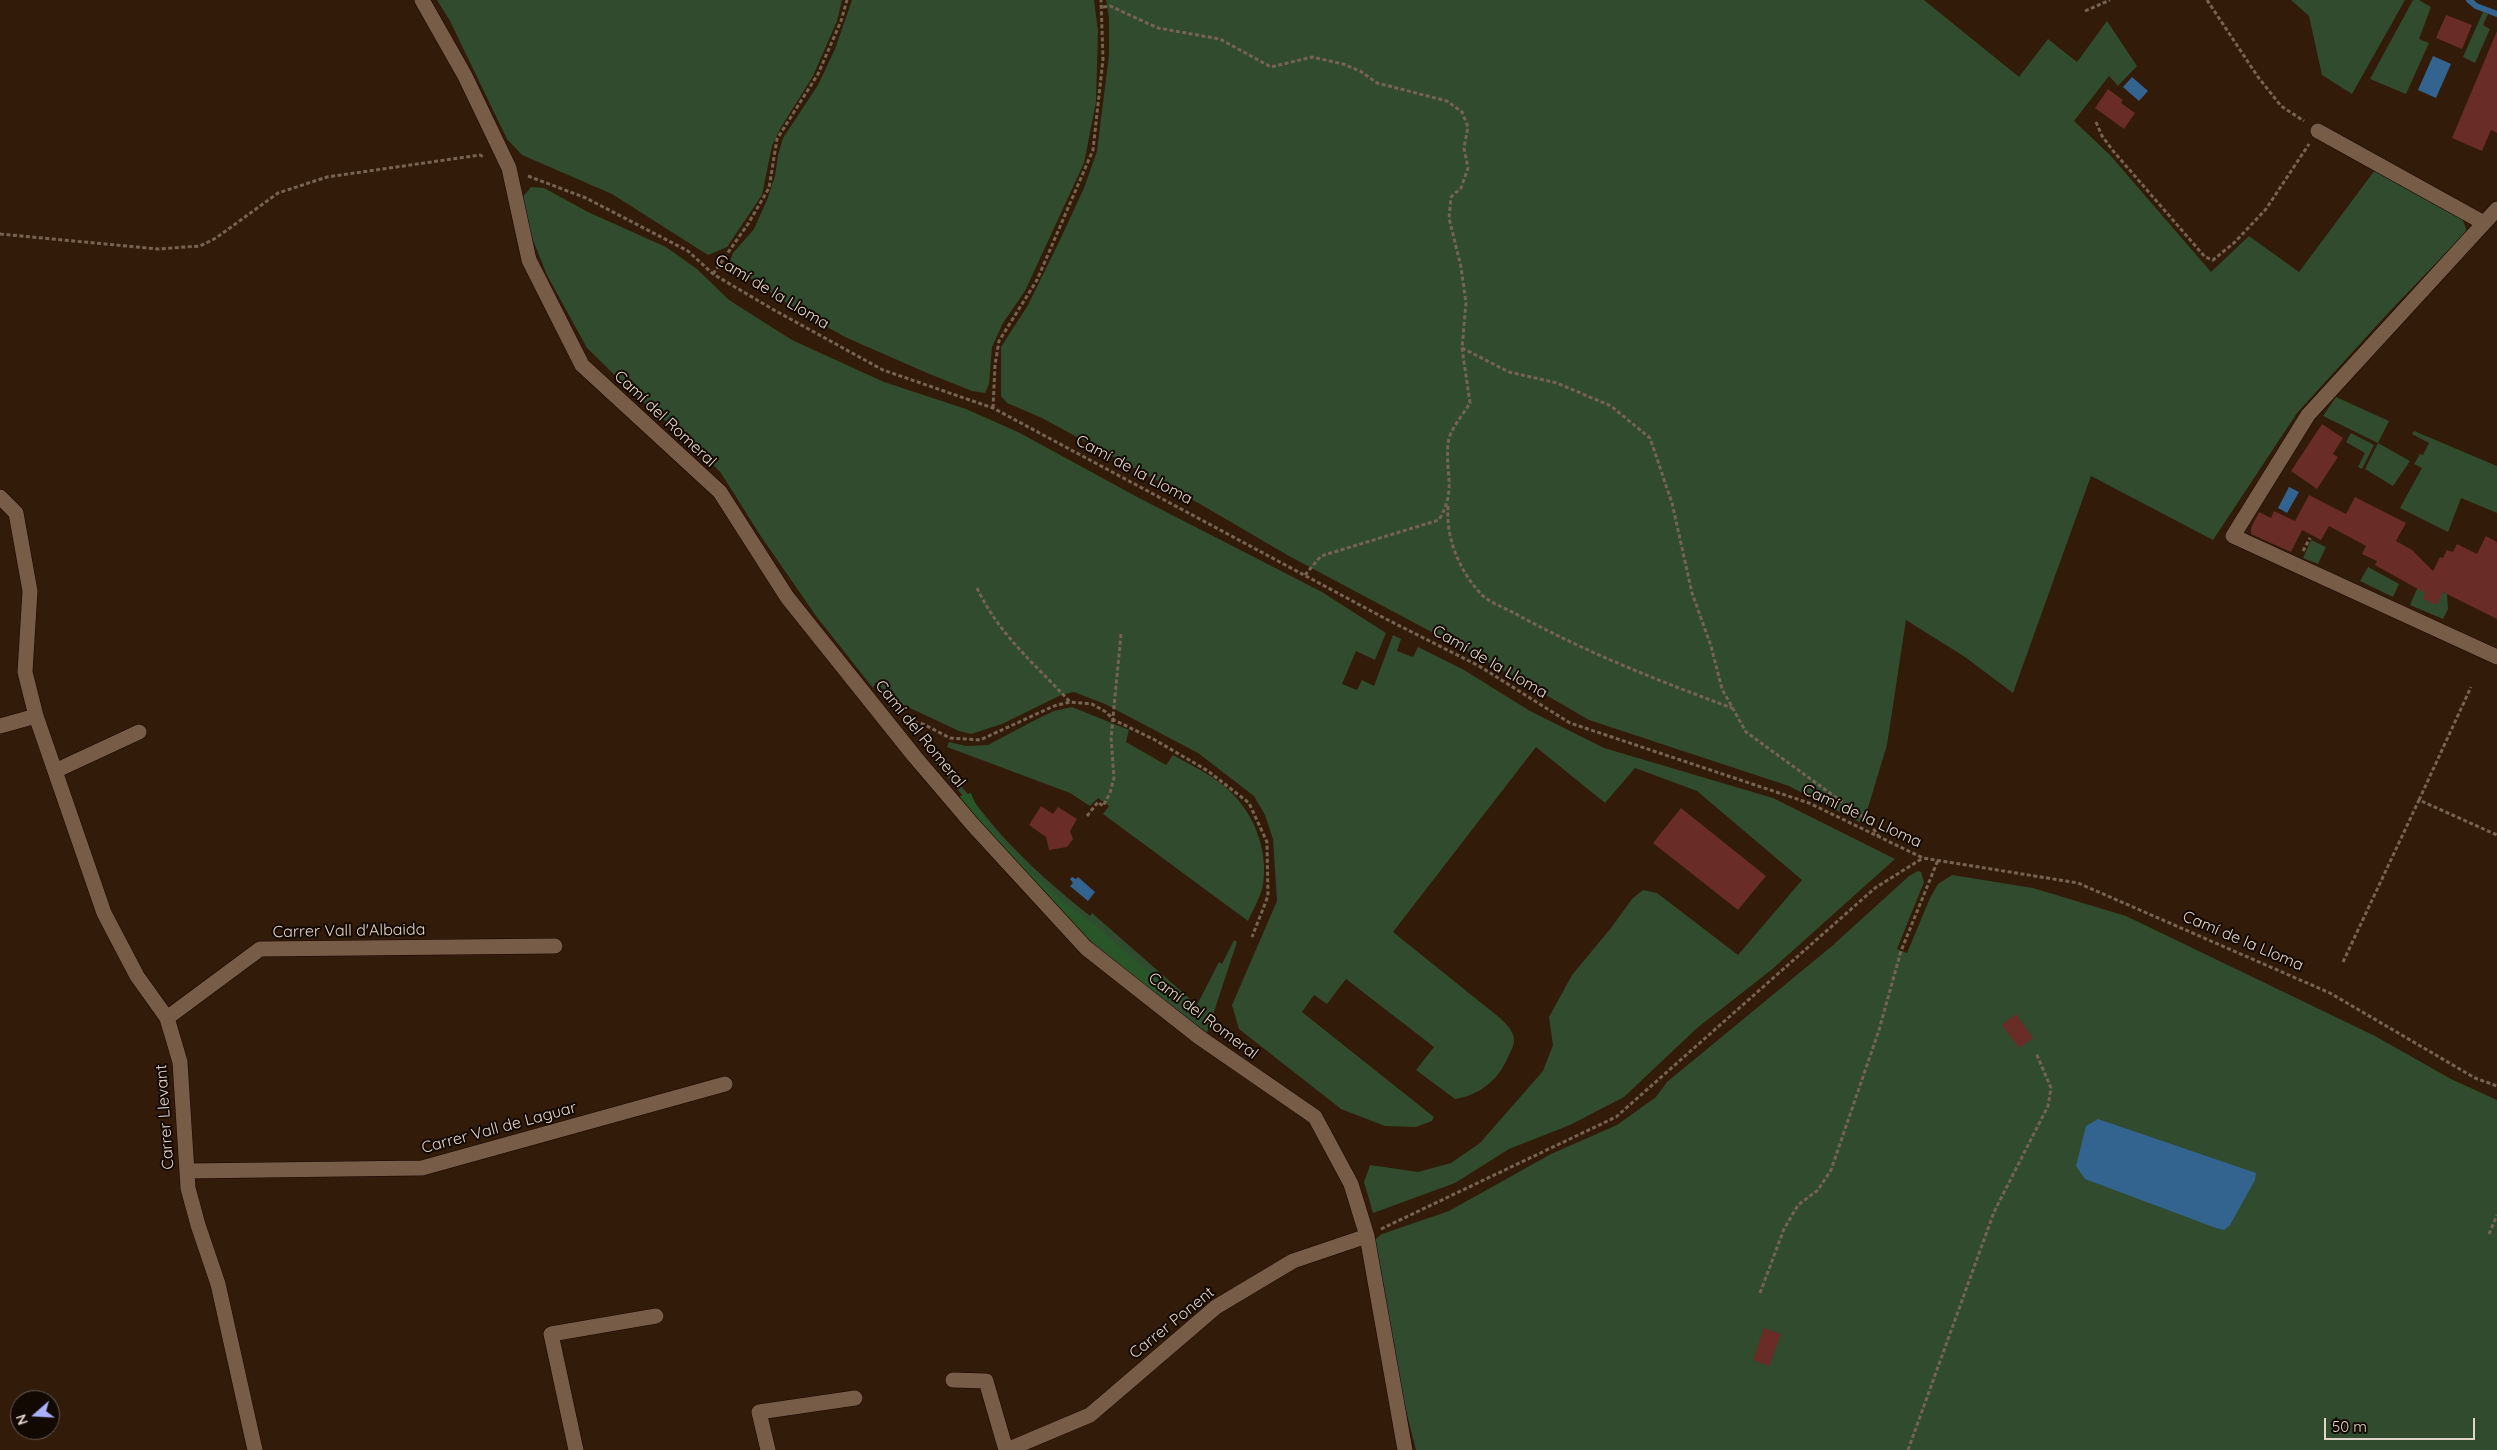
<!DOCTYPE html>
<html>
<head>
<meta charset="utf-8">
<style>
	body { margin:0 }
	#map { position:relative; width:2497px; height:1450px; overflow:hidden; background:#321b08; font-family:Quicksand,sans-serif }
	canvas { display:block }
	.north { position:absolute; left:10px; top:1390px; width:50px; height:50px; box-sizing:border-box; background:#130903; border:1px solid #665a52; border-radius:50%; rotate:251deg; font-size:14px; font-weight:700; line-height:20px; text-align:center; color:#e3d3c8 }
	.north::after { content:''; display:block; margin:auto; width:18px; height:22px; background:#a8b0fc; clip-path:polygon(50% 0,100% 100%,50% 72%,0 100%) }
	.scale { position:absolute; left:2324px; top:1418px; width:151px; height:22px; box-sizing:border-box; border:2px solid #e3d3c8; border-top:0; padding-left:6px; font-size:15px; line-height:18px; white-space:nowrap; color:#e3d3c8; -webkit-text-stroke:4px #130903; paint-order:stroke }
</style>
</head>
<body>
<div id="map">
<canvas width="2497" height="1450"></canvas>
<div class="north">N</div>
<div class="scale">50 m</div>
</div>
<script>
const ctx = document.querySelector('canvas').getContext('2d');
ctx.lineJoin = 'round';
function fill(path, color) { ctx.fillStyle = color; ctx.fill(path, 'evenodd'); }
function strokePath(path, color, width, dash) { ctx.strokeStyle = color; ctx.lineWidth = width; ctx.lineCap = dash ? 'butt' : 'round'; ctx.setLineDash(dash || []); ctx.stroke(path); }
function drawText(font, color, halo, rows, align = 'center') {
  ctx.font = font + ' Quicksand,sans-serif'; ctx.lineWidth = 4; ctx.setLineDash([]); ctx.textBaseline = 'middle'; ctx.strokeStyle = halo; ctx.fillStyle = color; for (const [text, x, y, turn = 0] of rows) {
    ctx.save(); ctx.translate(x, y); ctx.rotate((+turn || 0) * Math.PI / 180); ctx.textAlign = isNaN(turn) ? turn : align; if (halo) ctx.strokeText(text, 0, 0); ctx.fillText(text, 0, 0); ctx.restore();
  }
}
fill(new Path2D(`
	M437,0H842L837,21L813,76L780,129L772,146L762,195L727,247L708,255L612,194L522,155L507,139L450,21Z
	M852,0H1094L1098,31L1096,102L1084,163L1025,291L1003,323L992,347L989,384L985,393L972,391L927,373L845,337L794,308L729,264L733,253L754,229L767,200L775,176L778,155L783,138L818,85L835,49Z
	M1106,0H1924L2019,77L2048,39L2077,62L2107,21L2137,66L2118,86L2109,76L2074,121L2110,155L2211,272L2249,236L2299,272L2375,170L2461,216L2467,231L2389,312L2297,413L2213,540L2091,476L2013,693L1965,657L1906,620L1887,745L1863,824L1789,786L1589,720L1501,669L1289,556L1200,504L1042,418L1007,403L1001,396V347L1028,305L1059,242L1084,188L1097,151L1109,55V18Z
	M2291,0H2405L2352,94L2322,75L2309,16Z
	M2413,0H2419L2431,7L2419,39L2429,43L2406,94L2370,79Z
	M2483,12L2488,14L2483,25L2490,29L2475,63L2463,57Z
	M531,187L544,188L588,212L666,247L697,269L729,300L792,340L884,382L966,409L1018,432L1139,498L1322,592L1386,633L1375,660L1356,651L1342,684L1357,690L1362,680L1374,686L1393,635L1401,639L1397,651L1413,657L1418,647L1464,670L1530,711L1604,748L1773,798L1895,859L1770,971L1697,1028L1624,1097L1570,1125L1509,1149L1455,1183L1373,1213L1364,1182L1370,1165L1418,1172L1451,1163L1480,1143L1543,1071L1553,1045L1549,1017L1572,975L1611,928L1632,899L1643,890L1657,893L1738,955L1802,880L1697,791L1635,768L1605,803L1536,747L1393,932L1500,1018C1506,1024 1514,1031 1514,1040C1514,1045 1511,1051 1509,1055C1499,1079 1481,1095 1455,1099L1416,1070L1434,1047L1346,979L1327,1004L1314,995L1302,1012L1434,1117L1432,1121L1416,1127L1385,1126L1341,1109L1239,1029L1232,1005L1277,901L1273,839L1265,815L1254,796L1198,753L1105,704L1074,692L1061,695L1002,724L971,734L959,731L895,701L876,682L873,688L816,616L760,535L721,473L694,445L637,397L587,348L547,275L524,218L522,198Z
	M2336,397L2389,421L2378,443L2410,461L2393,486L2365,469L2378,443L2323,416Z
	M2414,431L2497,466V513L2461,498L2448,532L2400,508L2422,468L2414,464L2420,454L2423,455L2429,443L2412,434Z
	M2351,433L2374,445L2362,469L2358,467L2365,453L2346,442Z
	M2311,540L2326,547L2318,564L2303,558Z
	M2368,567L2399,584L2393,597L2360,581Z
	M2420,582L2447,594L2448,609L2443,619L2410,605Z
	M1072,707L1129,730L1126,742L1166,765L1173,755C1189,764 1208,773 1223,785C1252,808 1269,848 1263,885C1261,896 1253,910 1248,921L1103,814L1109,806L1098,798L1090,806L1070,793L947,747L949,742L966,746L988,745L1035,720L1054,711Z
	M935,759C962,783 982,814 1006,840C1032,868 1060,892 1090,916L1092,913L1197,1005L1219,962L1222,964L1234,940L1237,942L1207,1033L1096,947L1034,883L936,763Z
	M1918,871L1921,872L1924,882L1897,949L1907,953L1930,898L1938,884L1952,875L2033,888L2126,916L2375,1036L2451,1079L2497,1100V1450H1416L1400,1387L1374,1240L1382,1234L1449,1211L1551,1154L1617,1125L1656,1097L1667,1082L1832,946L1909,876Z`), '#304b2e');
fill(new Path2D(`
	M971,793C984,830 1043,885 1074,910C1082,916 1091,921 1099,928C1123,949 1146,971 1172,990L1171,997L1166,998L1150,989L1076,927L963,804L960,796Z`), '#295628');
fill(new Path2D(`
	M2433,56L2451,64L2436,98L2418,90Z
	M2132,77L2148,91L2139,101L2123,87Z
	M2289,487L2299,492L2287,513L2278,508Z
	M1072,877L1076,879L1078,877L1095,892L1088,901L1070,886L1073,883L1070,879Z
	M2098,1119L2256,1173L2255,1180L2230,1225L2224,1230L2216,1228L2085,1179L2076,1166L2086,1126Z`), '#33638f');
strokePath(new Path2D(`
	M2469,0L2476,6L2497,14`), '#33638f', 6);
fill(new Path2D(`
	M2446,15L2472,25L2462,49L2436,38Z
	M2497,31V133L2491,130L2482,151L2452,138Z
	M2108,89L2123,100L2121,103L2135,113L2124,129L2095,108Z
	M2322,424L2343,438L2333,454L2338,457L2317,489L2291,471Z
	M2309,495L2346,514L2355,497L2406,523L2396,541L2412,550L2433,571L2440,557L2443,558L2447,550L2453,552L2457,544L2477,554L2486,536L2497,542V619L2443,592L2437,605L2423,599L2425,593L2375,565L2377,561L2362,554L2366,546L2329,526L2321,540L2302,530L2291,552L2251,534V528L2259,512L2271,518L2274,511L2295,521Z
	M1041,806L1053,814L1058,807L1077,819L1070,831L1073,839L1067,847L1049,850L1046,837L1029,825Z
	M1681,808L1766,876L1738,910L1653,843Z
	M2016,1014L2033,1038L2019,1048L2002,1025Z
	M1764,1328L1781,1334L1769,1366L1753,1360Z`), '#692c26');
const minor = new Path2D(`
	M422,0L465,76L509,168L529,260L582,365L720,492L787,597L915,757L973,825L1086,948L1199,1037L1315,1117L1351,1184L1367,1236L1405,1450
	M2318,131L2484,223
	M2497,209L2308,415L2233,536L2497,657
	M0,497L16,513L30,591L25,672L36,716L104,913L137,976L167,1018L180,1062L188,1188L198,1225L218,1284L255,1450
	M0,726L36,716
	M55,771L139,732
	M167,1018L260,949L555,946
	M187,1171L422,1168L725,1084
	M953,1380L986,1381L1006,1450
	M576,1450L551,1334L656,1316
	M768,1450L759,1412L855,1398
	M1007,1450L1090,1415L1216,1307L1293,1261L1367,1236`);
strokePath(minor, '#190500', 16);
strokePath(new Path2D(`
	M2207,0L2258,77L2281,106L2304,121
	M1103,7L1110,6L1158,28L1220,39L1271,67L1312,57L1343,64L1360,71L1377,83L1447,101L1462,112L1468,127L1464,148L1468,168L1461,188L1451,197L1449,218L1461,267L1466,303L1462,348L1470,403C1463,415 1449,430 1448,444C1445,476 1457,488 1439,520L1321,556L1305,575
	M2085,11L2110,0
	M2096,122L2102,136L2114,152L2205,257L2213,260L2235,242L2266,209L2309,144
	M528,176L586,198L688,251L713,274L774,310L883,370L993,408L1386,619L1479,666L1570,723L1809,803L1923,858L2078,883L2330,993L2475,1078L2497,1086
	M0,234L158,249L200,246L216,238L278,193L327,177L480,155L484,157
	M713,274L748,224L769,188L777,139L818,74L841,21L847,0
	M1462,348L1509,372L1557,383L1611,406L1650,438L1672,503L1692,593L1711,646L1722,689L1746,732L1867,820L1880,838
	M993,408L995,365L999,341L1037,280L1093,150L1103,59L1101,0
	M1448,506C1446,538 1458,568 1480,593C1488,602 1505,608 1516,614C1585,652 1659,681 1732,708
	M2303,551L2310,538
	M977,588C1000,636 1034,663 1070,702
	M908,721L923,724L950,738L980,740L1054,706L1070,702L1092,704L1106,712L1114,720L1155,740L1208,771L1249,803L1267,842L1268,896L1252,937
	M2419,800L2471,687
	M1087,816L1098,802L1103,806L1110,793L1114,778L1111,738L1121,634
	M2343,962L2419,800L2497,835
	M1381,1229L1616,1117L1875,888L1923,858
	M2489,1234L2497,1215
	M1760,1293L1784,1229L1798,1205L1818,1190L1831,1170L1879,1030L1901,951L1938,860
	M1908,1450L1994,1212L2048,1106L2051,1088L2036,1053`), '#776353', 3, [4, 2.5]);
strokePath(minor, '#775c48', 15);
drawText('16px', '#e3d3c8', '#130903', [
	["Camí de la Lloma",772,292,31],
	["Camí del Romeral",665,419,43],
	["Camí de la Lloma",1134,470,28],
	["Camí de la Lloma",1490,662,30],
	["Camí del Romeral",920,734,51],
	["Camí de la Lloma",1862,816,25],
	["Carrer Vall d'Albaida",349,931,-1],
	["Camí de la Lloma",2243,941,23],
	["Camí del Romeral",1203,1016,37],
	["Carrer Llevant",165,1117,-94],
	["Carrer Vall de Laguar",499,1128,-15],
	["Carrer Ponent",1172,1323,-39]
]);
</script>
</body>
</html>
